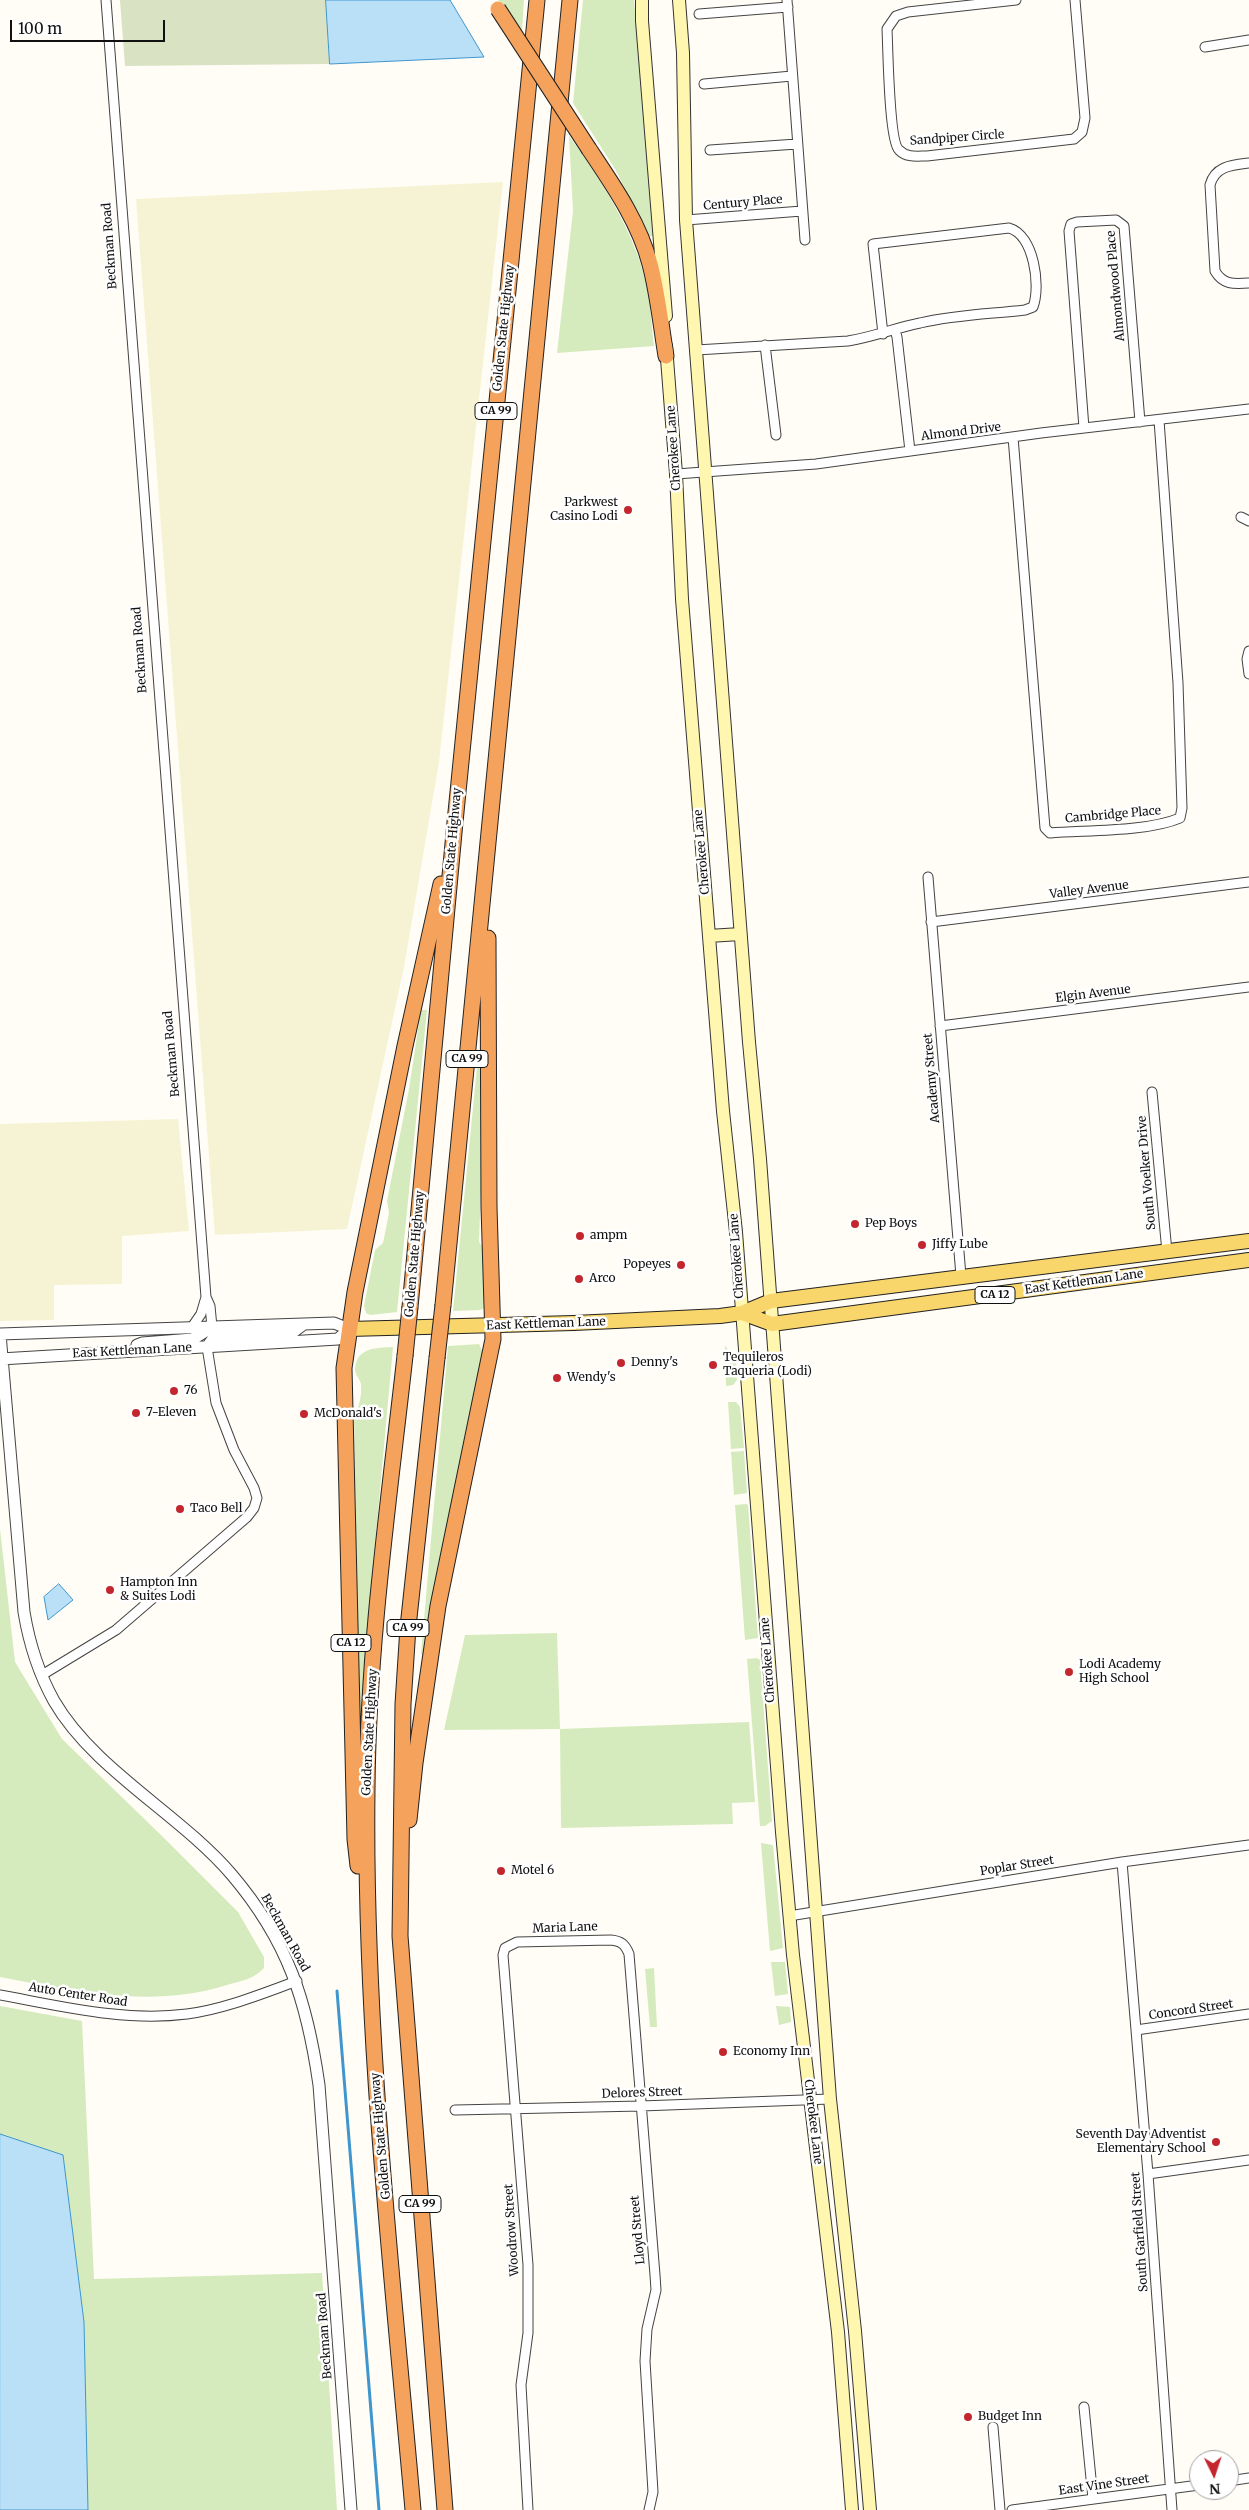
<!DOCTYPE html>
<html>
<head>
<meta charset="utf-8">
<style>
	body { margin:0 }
	#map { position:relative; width:1249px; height:2510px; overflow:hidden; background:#fffdf5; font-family:Merriweather,serif }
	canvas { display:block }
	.north { position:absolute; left:1189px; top:2450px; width:50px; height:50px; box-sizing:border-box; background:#fff; border:1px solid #a0a0a0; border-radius:50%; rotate:176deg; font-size:14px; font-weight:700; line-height:20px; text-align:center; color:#111 }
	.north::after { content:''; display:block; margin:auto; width:18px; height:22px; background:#c4262e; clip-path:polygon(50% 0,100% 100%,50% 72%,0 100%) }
	.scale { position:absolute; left:10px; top:20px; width:155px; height:22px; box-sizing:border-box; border:2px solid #111; border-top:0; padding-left:6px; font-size:15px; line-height:18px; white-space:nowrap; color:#111; -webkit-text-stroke:4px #fff; paint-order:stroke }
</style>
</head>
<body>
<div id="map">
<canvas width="1249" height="2510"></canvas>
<div class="north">N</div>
<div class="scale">100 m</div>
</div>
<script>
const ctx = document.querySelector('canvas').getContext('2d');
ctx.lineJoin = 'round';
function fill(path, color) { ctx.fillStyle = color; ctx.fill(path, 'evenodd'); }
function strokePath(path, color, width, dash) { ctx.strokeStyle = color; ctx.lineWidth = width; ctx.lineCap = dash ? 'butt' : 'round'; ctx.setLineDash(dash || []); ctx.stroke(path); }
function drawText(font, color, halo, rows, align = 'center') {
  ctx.font = font + ' Merriweather,serif'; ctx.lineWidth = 5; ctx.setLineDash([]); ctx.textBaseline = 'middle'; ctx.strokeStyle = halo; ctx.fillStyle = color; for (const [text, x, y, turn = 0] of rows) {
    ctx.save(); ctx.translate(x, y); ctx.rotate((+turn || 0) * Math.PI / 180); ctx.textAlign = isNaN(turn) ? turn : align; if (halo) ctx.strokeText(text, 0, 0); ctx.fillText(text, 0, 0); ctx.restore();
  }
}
fill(new Path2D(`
	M503,182L439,762L404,967L347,1229L215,1235L136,199Z
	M178,1119L189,1231L122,1236V1284L54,1285V1320L0,1321V1124Z`), '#f6f3d4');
fill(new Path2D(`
	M498,0H524L522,30Z
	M583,0H634L654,236H649L615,169L573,103Z
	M569,136C601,179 633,230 646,282C651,302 651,325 654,346L557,353L573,211Z
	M421,1010H427L397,1312L370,1315L366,1313L364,1306L375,1250L383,1243L389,1213L387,1201L409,1089Z
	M486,1056L479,1242L485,1251L486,1307L480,1310L453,1311L478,1057Z
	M479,1344L483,1353L428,1655L421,1654L448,1346Z
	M725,1345L736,1363L737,1380L733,1385L726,1386Z
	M393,1347L366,1644L362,1718H359L354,1418C359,1407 362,1396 361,1384C360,1379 355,1375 355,1370C356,1347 376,1348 393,1347Z
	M728,1402H736L740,1407L744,1448L731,1449Z
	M744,1451L747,1493L734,1495L731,1452Z
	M746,1504L748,1505L758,1638L745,1640L735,1505Z
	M0,1529L15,1662L62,1739L163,1837L238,1912L264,1957V1968C254,1979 241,1981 227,1985C151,2009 75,1991 0,1977Z
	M557,1633L560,1729L749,1722L755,1802L732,1803L733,1824L561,1828L560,1729L444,1730L465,1635Z
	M757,1658L760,1660L772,1821L765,1826H760L747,1659Z
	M761,1843L773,1845L783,1948L770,1951Z
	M771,1962H785L788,1994L775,1996Z
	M654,1968L657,2027H650L645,1969Z
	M0,2006L82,2021L94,2279L322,2273L337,2510H0Z
	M776,2006L790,2007L791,2022L779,2025Z`), '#d5ebbd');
fill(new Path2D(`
	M120,0H326L330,64L125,66Z`), '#d9e3c4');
const water = new Path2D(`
	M326,0H450L484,57L330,64Z
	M59,1584L73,1600L48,1620L44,1597Z
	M0,2134L63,2155L84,2322L88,2510H0Z`);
fill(water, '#b9e0f7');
strokePath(water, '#3f96cf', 1);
strokePath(new Path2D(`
	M337,1991L379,2510`), '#3f96cf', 3);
const minor = new Path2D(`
	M106,0L206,1297L201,1314L192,1327
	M787,0L805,240
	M1016,0L908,12L896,16L887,29C888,48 889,141 899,150C907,158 917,156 927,156L1074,139L1082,132L1085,118L1075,0
	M699,14L788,7
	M1205,47L1249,40
	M704,84L792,76
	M710,150L797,144
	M1249,163C1232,165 1215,166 1210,185L1215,271C1223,285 1234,284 1249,283
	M686,220L802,211
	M895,330L897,337L910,451
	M765,345L776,435
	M696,350L848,341C873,337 895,328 920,323C954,315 990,314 1025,310L1033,307C1041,286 1034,235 1009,228L873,244L883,334
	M1084,428L1069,231L1071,224L1077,222L1116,220L1124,226L1140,422
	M1013,437L1045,828L1050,833C1087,830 1147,832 1180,818L1182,808L1178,683L1159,420
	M676,474L816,464L1041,433L1249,409
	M1241,517L1249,521
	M1249,651L1247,659L1249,674
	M928,877L961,1276
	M931,922L1249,882
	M940,1026L1249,987
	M1152,1092L1167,1252
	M206,1297L210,1306L212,1327
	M42,1675L116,1630L247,1517L254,1508L257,1498L254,1488L234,1450L216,1403L207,1347
	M1122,1862L1148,2174L1172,2510
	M789,1916L1122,1862L1249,1845
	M0,1995C61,2006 124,2022 187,2014C225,2009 261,1994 297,1981
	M1136,2030L1249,2014
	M455,2110L641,2106L830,2099
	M1148,2174L1249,2160
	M1084,2407L1093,2499
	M993,2427L1000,2510
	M1229,2481L1249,2478
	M528,2510L521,2385L528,2333V2265L503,1955L505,1948L517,1942L611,1940C621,1941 625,1944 629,1954L655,2275L656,2290L647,2329L645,2361L653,2492L649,2510
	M1012,2510L1199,2485`);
const tertiary = new Path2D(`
	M0,1334L24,1612C29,1642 39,1674 54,1701C94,1770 180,1814 232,1875C288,1941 307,2001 319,2085L351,2510
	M0,1334L334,1323L349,1329L338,1339L0,1359
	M137,1345L142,1343L193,1339L212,1327
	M207,1347L215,1336L293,1332L304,1324`);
const secondary = new Path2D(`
	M642,0V21L666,316
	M679,0L683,53L686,220L749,1042L760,1159L830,2099L855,2331L870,2510
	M666,346L676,474L682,599L723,1111L736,1232L782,1832L793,1955L838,2332L852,2510
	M709,936L740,934`);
const primary = new Path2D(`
	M742,1313L772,1324L1249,1260
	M349,1329L574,1323L720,1316L742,1313L771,1301L1249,1241`);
const motorway = new Path2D(`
	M589,149C613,185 639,222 650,264C658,294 661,326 666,356
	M443,1305L570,0
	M410,1307L455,822L537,0
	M405,1356C389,1500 368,1645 367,1790C364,2031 392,2271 413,2510
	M437,1358L408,1627L403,1704L400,1936L445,2510
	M409,1820L415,1763L438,1606L493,1339L489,1207L488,938
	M358,1866L355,1839L344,1368L355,1292L405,1046L441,884`);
strokePath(minor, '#444', 11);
strokePath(tertiary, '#444', 13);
strokePath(secondary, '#333', 14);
strokePath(primary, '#222', 16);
strokePath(motorway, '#222', 17);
strokePath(minor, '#fff', 9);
strokePath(tertiary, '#fff', 11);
strokePath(secondary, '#fff6b0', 12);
strokePath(primary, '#f9d66b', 14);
strokePath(motorway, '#f5a25d', 15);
const motorwayBridge = new Path2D(`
	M498,9L589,149
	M405,1356L410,1307
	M437,1358L443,1305`);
strokePath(motorwayBridge, '#222', 17, []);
strokePath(motorwayBridge, '#f5a25d', 15);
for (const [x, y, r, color] of [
	[628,510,5,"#c4262e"],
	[855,1224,5,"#c4262e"],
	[580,1236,5,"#c4262e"],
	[922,1245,5,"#c4262e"],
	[681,1265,5,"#c4262e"],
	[579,1279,5,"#c4262e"],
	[621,1363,5,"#c4262e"],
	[713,1365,5,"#c4262e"],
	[557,1378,5,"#c4262e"],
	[174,1391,5,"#c4262e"],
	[136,1413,5,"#c4262e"],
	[304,1414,5,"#c4262e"],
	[180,1509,5,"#c4262e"],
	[110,1590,5,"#c4262e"],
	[1069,1672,5,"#c4262e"],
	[501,1871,5,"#c4262e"],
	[723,2052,5,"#c4262e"],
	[1216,2142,5,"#c4262e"],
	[968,2417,5,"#c4262e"]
]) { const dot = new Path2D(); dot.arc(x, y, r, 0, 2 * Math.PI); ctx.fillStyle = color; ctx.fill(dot); strokePath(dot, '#fff', 2); }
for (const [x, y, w] of [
	[496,411,42],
	[467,1059,42],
	[995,1295,40],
	[408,1628,42],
	[351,1643,40],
	[420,2204,42]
]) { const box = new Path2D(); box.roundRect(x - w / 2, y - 8.5, w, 17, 4); ctx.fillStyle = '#fff'; ctx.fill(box); strokePath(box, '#111', 1); }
drawText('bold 11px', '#111', null, [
	["CA 99",496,411],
	["CA 99",467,1059],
	["CA 12",995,1295],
	["CA 99",408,1628],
	["CA 12",351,1643],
	["CA 99",420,2204]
]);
drawText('12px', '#111', '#fff', [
	["Sandpiper Circle",957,138,-4],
	["Century Place",743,203,-5],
	["Beckman Road",110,246,-94],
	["Almondwood Place",1116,286,-95],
	["Golden State Highway",504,328,-84],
	["Almond Drive",961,432,-7],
	["Cherokee Lane",674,448,-94],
	["Beckman Road",140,650,-94],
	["Cambridge Place",1113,815,-5],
	["Golden State Highway",452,851,-85],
	["Cherokee Lane",702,852,-95],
	["Valley Avenue",1089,890,-7],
	["Elgin Avenue",1093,994,-7],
	["Beckman Road",172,1054,-95],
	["Academy Street",932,1078,-95],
	["South Voelker Drive",1147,1173,-95],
	["Golden State Highway",415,1254,-85],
	["Cherokee Lane",737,1256,-94],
	["East Kettleman Lane",1084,1282,-8],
	["East Kettleman Lane",546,1324,-2],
	["East Kettleman Lane",132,1351,-3],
	["Cherokee Lane",768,1660,-94],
	["Golden State Highway",370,1732,-87],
	["Poplar Street",1017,1866,-9],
	["Maria Lane",565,1928,-2],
	["Beckman Road",285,1933,61],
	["Auto Center Road",78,1995,9],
	["Concord Street",1191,2010,-8],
	["Delores Street",642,2093,-2],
	["Cherokee Lane",813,2122,83],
	["Golden State Highway",381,2136,-95],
	["Woodrow Street",512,2230,-94],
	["Lloyd Street",638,2230,-95],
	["South Garfield Street",1140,2232,-94],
	["Beckman Road",325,2336,-94],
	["East Vine Street",1104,2485,-8]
]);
drawText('12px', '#111', '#fff', [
	["Parkwest",618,503,"right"],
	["Casino Lodi",618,517,"right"],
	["Pep Boys",865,1224],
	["ampm",590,1236],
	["Jiffy Lube",932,1245],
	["Popeyes",671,1265,"right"],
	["Arco",589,1279],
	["Tequileros",723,1358],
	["Taqueria (Lodi)",723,1372],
	["Denny's",631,1363],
	["Wendy's",567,1378],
	["76",184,1391],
	["7-Eleven",146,1413],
	["McDonald's",314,1414],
	["Taco Bell",190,1509],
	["Hampton Inn",120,1583],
	["& Suites Lodi",120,1597],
	["Lodi Academy",1079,1665],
	["High School",1079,1679],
	["Motel 6",511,1871],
	["Economy Inn",733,2052],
	["Seventh Day Adventist",1206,2135,"right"],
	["Elementary School",1206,2149,"right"],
	["Budget Inn",978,2417]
], 'left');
</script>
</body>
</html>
